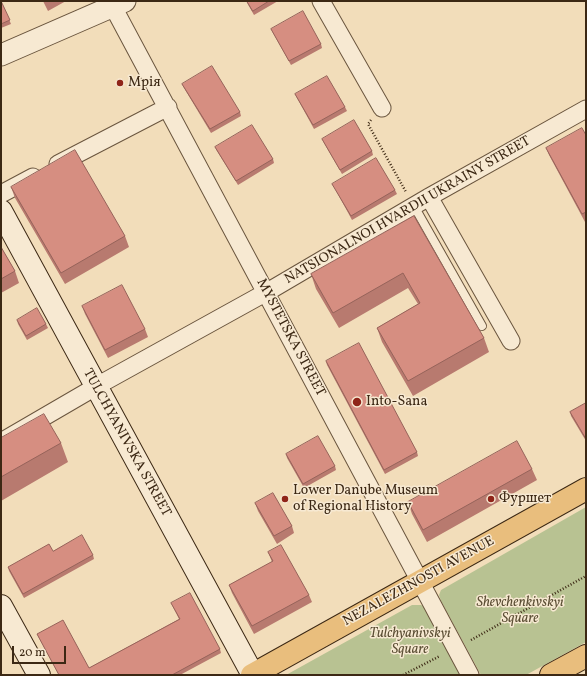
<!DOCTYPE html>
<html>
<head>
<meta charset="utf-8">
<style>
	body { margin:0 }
	#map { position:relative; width:587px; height:676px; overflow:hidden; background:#f2ddba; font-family:Vollkorn,serif }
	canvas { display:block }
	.frame { position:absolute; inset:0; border:2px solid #3c2814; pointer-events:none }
	.scale { position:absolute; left:12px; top:646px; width:54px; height:18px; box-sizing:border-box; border:2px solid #3c2814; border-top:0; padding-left:5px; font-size:12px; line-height:14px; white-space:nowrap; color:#3c2814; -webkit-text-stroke:3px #f7e9d2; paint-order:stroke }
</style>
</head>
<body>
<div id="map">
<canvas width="587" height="676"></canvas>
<div class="frame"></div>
<div class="scale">20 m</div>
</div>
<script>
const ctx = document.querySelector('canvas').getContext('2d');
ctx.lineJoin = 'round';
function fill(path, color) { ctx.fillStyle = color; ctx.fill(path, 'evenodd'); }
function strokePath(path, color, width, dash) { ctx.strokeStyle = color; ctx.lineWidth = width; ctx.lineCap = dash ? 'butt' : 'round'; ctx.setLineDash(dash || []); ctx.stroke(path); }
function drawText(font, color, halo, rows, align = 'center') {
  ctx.font = font + ' Vollkorn,serif'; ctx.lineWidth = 3; ctx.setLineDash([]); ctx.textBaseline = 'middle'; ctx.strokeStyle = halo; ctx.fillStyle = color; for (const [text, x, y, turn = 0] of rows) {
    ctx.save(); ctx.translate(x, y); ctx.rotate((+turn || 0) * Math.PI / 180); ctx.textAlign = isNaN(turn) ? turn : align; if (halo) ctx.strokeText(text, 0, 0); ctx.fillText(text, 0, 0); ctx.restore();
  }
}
fill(new Path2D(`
	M586,507V642L526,675H481L441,601L439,595L441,590Z
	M412,605H421L428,608L465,675H286Z`), '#b8c292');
const service = new Path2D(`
	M414,206L482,326`);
const minor = new Path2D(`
	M110,1L470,675
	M321,1L382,108
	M58,164L168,107
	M1,194L33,177
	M429,197L511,341
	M1,442L104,382L274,288L429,197L586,109`);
const tertiary = new Path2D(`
	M1,55L125,1`);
const secondary = new Path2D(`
	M1,211L253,675
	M1,606L39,675`);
const primary = new Path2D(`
	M252,675L586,489
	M551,675L586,656`);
strokePath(service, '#6a553e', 10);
strokePath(minor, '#6a553e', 19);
strokePath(tertiary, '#6a553e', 23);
strokePath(secondary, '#3c2814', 24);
strokePath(primary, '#3c2814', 24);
strokePath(new Path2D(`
	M371,120L368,124L406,192
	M471,640L586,576
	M403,675L440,656`), '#3c2814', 2.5, [1, 2]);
strokePath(service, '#f7e9d2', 8);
strokePath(minor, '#f7e9d2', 17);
strokePath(tertiary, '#f7e9d2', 21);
strokePath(secondary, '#f7e9d2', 22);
strokePath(primary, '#e9be7d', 22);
fill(new Path2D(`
	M1,1L11,24L1,28Z
	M43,1H66L48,11Z
	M246,1H278L254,15Z
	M271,29L321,44L322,48L291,65L273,33Z
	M182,84L240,112L241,116L211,133L184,88Z
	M295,94L345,107L347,111L314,129L297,98Z
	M586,135V221L585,222L549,155L546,148Z
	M322,139L372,151L373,155L342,174L324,143Z
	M215,147L273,159L274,163L238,185L217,151Z
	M332,184L395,190L397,194L352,220L334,187Z
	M11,187L125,236L129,247L65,284L15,198Z
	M414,216L484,338L489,352L413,396L382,342L377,328L418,304L408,288L339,328L316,289L311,274Z
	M1,247L15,271L19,283L1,293Z
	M82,306L145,329L148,337L108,358L85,314Z
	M17,320L46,324L48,328L27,340L18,324Z
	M326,361L417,452L418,456L385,474L327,365Z
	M586,403V441L571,416L570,412Z
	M1,438L61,443L68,462L1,501Z
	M286,454L335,466L336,470L304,488L287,458Z
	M532,469L537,480L427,542L412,514L408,502Z
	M255,503L292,526L294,533L277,544L258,511Z
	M53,551L93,555L94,559L24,598L9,571L8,567Z
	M268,552L309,595L312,602L254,634L232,593L229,585L272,562Z
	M171,603L220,649L221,653L180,675H59L39,638L37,634L89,668L179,619Z`), '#b87a6f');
const building = new Path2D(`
	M1,1L10,20L1,24Z
	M247,1H269L253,11Z
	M303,11L321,44L289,61L271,29Z
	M212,66L240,112L210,129L182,84Z
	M327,76L345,107L313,125L295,94Z
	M354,120L372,151L340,170L322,139Z
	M252,125L273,159L236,181L215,147Z
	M582,128L586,135V212L582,214L546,148Z
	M75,150L125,236L61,273L11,187Z
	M376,158L395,190L351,216L332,184Z
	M414,216L484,338L408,381L377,328L420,303L403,273L333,313L311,274Z
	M1,247L15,271L1,279Z
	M122,285L145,329L105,350L82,306Z
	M37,308L46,324L26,336L17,320Z
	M359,343L417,452L384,470L326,361Z
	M586,403V439L570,412Z
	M44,414L61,443L1,477V438Z
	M318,436L335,466L303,484L286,454Z
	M517,441L532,469L423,530L408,502Z
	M273,493L292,526L274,536L255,503Z
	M82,535L93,555L23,594L8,567L49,544L53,551Z
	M281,545L309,595L252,626L229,585L273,561L268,552Z
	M190,593L220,649L172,675H59L37,634L63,620L89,668L180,619L171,603Z`);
fill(building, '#d68e81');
strokePath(building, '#96635a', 1);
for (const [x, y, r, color] of [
	[120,83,4,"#8f2418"],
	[357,402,5,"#8f2418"],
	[285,499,4,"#8f2418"],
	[491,499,4,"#8f2418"]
]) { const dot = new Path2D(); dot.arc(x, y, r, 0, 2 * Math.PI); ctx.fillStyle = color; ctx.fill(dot); strokePath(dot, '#f7e9d2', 1.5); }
drawText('14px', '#3c2814', '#f7e9d2', [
	["Мрія",128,83],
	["Into-Sana",366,402],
	["Lower Danube Museum",293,491],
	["of Regional History",293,507],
	["Фуршет",499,499]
], 'left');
drawText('14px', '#3c2814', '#f7e9d2', [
	["NATSIONALNOI HVARDII UKRAINY STREET",408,211,-30],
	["MYSTETSKA STREET",290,338,62],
	["TULCHYANIVSKA STREET",126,443,61],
	["NEZALEZHNOSTI AVENUE",419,582,-29]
]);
drawText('italic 14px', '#5b4e34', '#f7e9d2', [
	["Shevchenkivskyi",520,603],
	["Square",520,619],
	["Tulchyanivskyi",410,634],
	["Square",410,650]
]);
</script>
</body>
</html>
